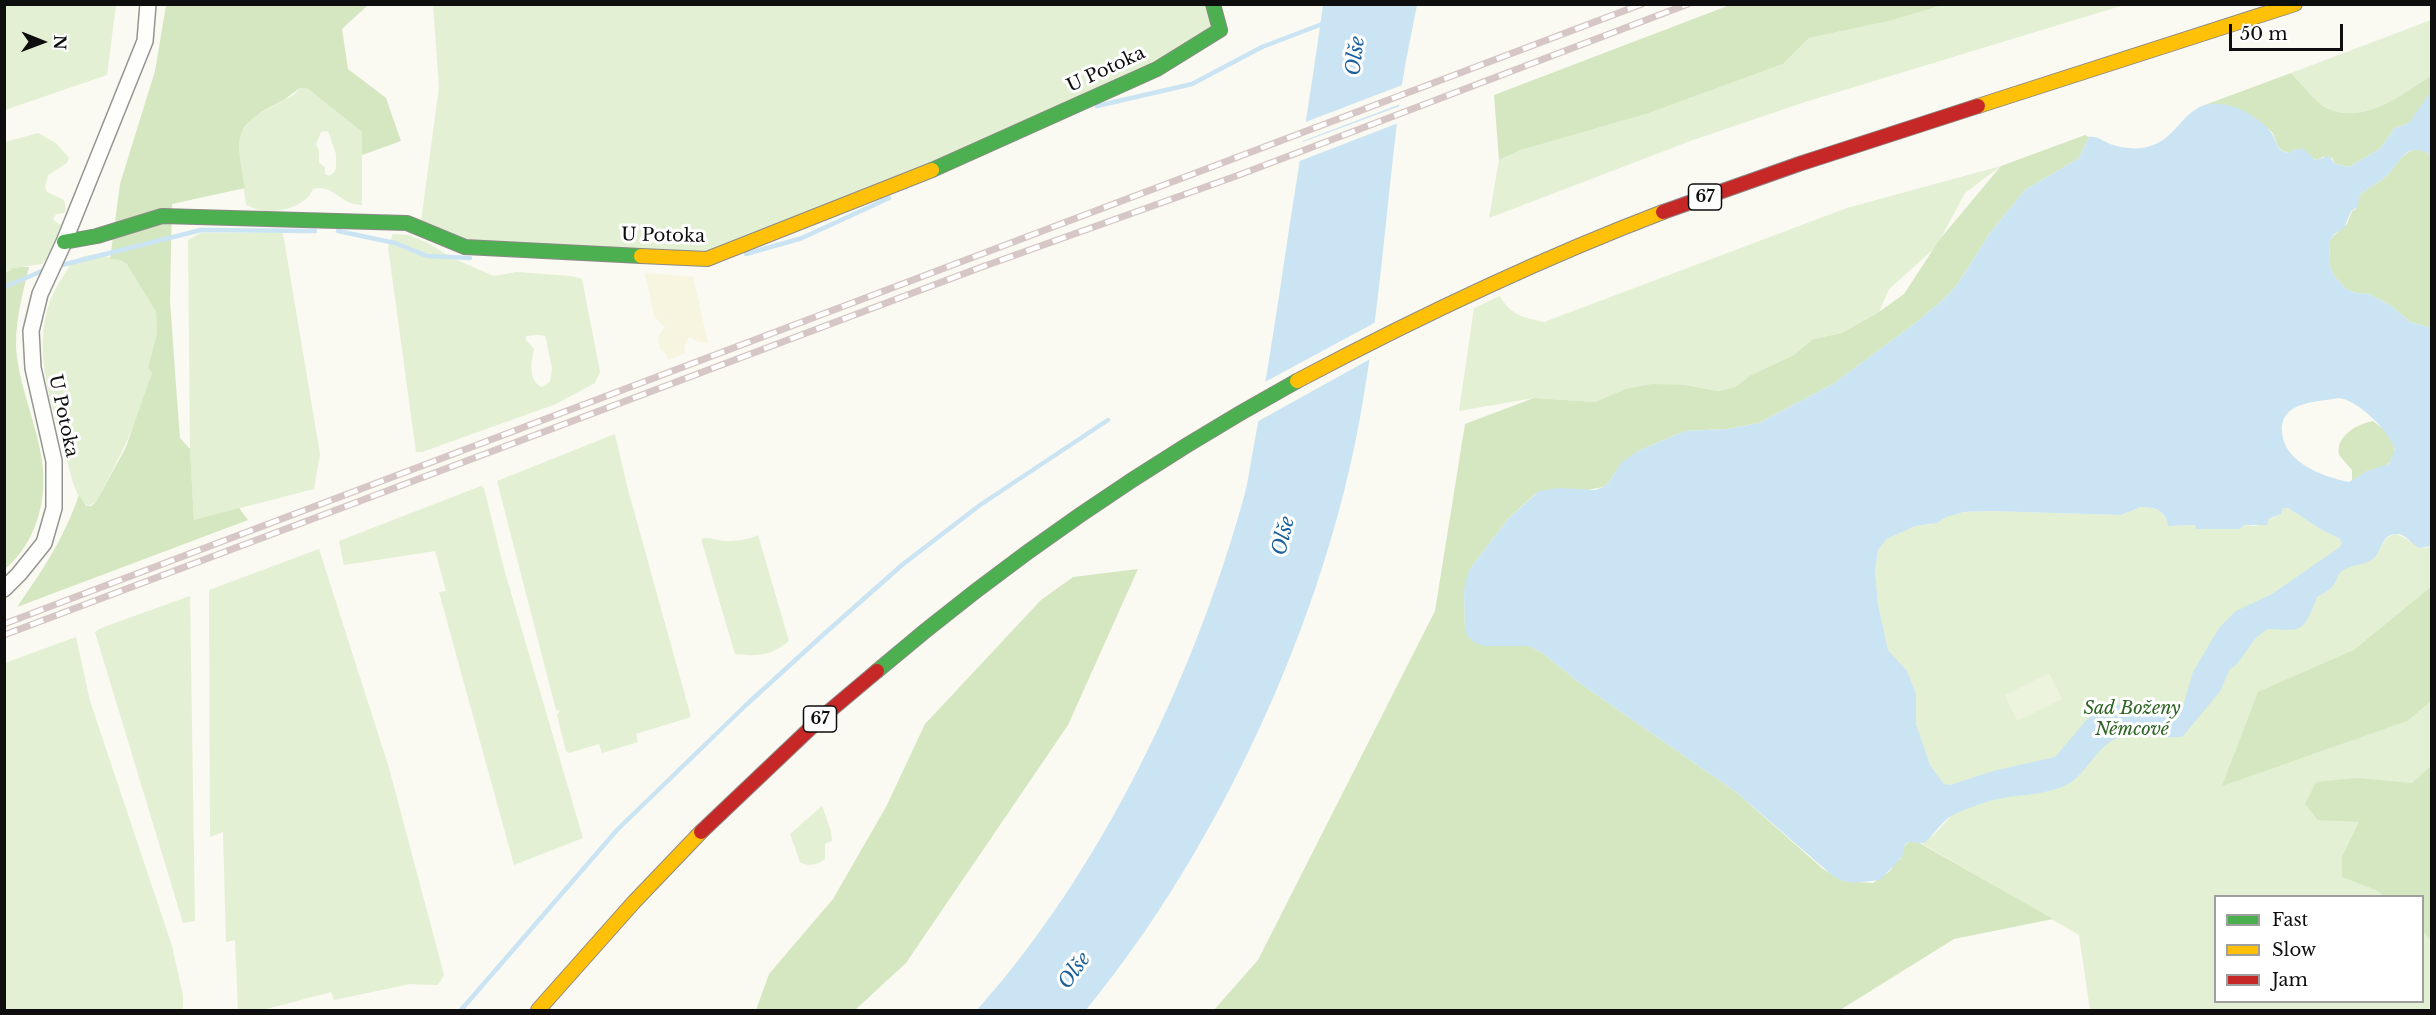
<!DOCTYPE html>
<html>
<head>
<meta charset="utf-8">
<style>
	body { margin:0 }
	#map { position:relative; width:2436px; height:1015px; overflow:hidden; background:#faf9f2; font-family:"Libre Baskerville",serif }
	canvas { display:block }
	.frame { position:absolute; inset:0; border:6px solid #0e0e0e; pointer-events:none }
	.legend { position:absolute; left:2214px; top:895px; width:210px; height:108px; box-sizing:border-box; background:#fff; border:2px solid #9f9f9f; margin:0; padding:8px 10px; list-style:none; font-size:18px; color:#0e0e0e }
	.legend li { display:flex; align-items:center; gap:12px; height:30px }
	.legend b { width:30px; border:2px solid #9f9f9f }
	.north { position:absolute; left:12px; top:12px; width:60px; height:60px; -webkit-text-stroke:4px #fff; paint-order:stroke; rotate:91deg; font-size:16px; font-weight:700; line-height:24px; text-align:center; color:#0e0e0e }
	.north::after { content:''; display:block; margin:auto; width:21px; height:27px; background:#0e0e0e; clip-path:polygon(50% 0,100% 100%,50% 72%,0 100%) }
	.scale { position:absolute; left:2229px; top:24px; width:114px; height:27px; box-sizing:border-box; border:3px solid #0e0e0e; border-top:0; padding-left:8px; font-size:18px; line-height:21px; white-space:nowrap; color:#0e0e0e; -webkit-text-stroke:4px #fff; paint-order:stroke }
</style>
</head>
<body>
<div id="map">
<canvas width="2436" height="1015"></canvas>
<div class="frame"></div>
<ul class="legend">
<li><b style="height:8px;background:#4caf50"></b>Fast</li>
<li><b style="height:8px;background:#ffc107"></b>Slow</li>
<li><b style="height:8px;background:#c62828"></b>Jam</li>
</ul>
<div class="north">N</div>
<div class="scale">50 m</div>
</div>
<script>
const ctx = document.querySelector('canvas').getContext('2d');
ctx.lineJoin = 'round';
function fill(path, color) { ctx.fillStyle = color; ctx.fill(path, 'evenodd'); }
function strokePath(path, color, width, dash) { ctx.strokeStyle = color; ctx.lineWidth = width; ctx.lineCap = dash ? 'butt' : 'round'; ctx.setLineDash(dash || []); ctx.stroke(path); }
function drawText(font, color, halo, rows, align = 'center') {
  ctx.font = font + ' "Libre Baskerville",serif'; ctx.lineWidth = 6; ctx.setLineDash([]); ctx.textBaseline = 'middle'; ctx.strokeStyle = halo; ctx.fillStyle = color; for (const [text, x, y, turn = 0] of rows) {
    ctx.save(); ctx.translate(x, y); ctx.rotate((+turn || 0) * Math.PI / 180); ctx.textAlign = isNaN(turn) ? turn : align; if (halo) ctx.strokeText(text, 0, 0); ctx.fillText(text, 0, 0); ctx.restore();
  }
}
fill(new Path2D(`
	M645,273L693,277L708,343L696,341L690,336L684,346L686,353L668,360L666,354L660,349L658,337L665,327L654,316Z`), '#f7f5df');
fill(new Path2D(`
	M1213,4L1220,30L1157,69L707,259L465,247L420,229L439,87L433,5Z
	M4,5H116L107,75L5,110Z
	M1943,5H2124L1805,102L1693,140L1489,218L1499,160L1521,150L1646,114L1783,64L1809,38L1889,21Z
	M2431,20V76C2400,95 2367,124 2328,109C2318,105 2300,82 2291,73Z
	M301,88H307L362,132V205C340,205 333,183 313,189C305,210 263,218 246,204L238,150L239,136L251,118L292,96ZM328,131L336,154V168L334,172L329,176L325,174V167L319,163V151L316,144L321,132Z
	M38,133L56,143L69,158L67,163L48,175L45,187L47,192L64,200L66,210L64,213L56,214L53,220L61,225L49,254L42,264L13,268L5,272V142Z
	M2001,166L1965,193L1936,247L1889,289L1879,312L1842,333L1813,339L1794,355L1751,375L1735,387L1718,391L1685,385L1625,389L1595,402L1534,398L1459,411L1474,308L1500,296C1510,315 1525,318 1544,322L1847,208Z
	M201,233H283L320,454L314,489L194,520L190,449L188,240Z
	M393,234L409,235L428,243L454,259L494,276L516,272L571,276L582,279L600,372L595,383L556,404L422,452H416L388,247ZM539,335L545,336L546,339L552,368L550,382L542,387C528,381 531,362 534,349L526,340V336Z
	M95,254L120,260L127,263L156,312L157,334L148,367L152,373C140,419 118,460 96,502L88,506C73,496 69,466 64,448C48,394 27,331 61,280C72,262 73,258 95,254Z
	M615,434L627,486L691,717L636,734L638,742L602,753L599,744L569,753L566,751L557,715L560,711L556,710L497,481Z
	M481,486L484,488L504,569L583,838L514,865L439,592L446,591L435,551L344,565L339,541Z
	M2141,507C2155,507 2166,511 2168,526L2196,525V528L2240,529L2244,525L2256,526L2281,514L2283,508H2288L2322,530L2339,538L2342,543L2376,556C2381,545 2384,537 2396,534L2425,548L2431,546V1010H2090L2079,935L1921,843L1934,835L1951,816L1944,784L1930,765L1918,734L1914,714L1916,694L1888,650L1878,604L1875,571L1878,550L1887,539L1915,526L1932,524L1945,517L1964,512L1988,511L2121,515ZM2216,896H2422V1002H2216Z
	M758,535L789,641C773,655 756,657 735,654L701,539C710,536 716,541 725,541C735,541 750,540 758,535Z
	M319,549L389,768L444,975L438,985L410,984L334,1000L331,992L263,1010H238L235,940L226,942L223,832L210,837L209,590Z
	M190,596L195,921L183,923L95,632L101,628Z
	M76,637L90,701L172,946L183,995V1010H5V663Z
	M822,806L831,831L832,841L825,844V859C818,865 809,867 800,862L790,834Z`), '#e3f0d3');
fill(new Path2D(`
	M166,5H368L342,29L348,69L386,98L401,141L362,155V132L307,88H301C294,91 289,97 282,101C231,126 236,136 245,188L172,204L170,300L175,372L180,438L190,449L194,520L239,508L248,520L17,607C43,570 64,538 79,495L86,506H91L96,502L126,447L152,373L148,367L157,334L156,312L127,264L120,260L110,259L120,184L155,71Z
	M1730,5H1943L1889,21L1809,38L1783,64L1646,114L1521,150L1499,160L1494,95Z
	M2291,73C2300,82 2318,105 2328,109C2367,124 2400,95 2431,76V91L2414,118L2409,123L2395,128L2380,149L2349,167L2335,164L2332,158L2323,157L2316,160L2296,149L2289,153C2274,149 2278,143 2272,132C2269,129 2264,126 2261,123C2242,110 2225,101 2202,106Z
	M2085,135L2089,137L2079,158L2025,190L1990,233L1957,285L1945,298L1914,324L1833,384L1759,423L1728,429L1685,431L1638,451L1616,471L1608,483L1603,487L1587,490L1553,489L1535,494L1508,519L1470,569L1464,592L1465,630L1529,646L1541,652L1581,684L1736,792L1823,869L1843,881L1873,883L1890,871L1896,861L1901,859C1903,848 1904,841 1916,841L2053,919L1954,939L1840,1010H1214L1258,960L1435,611L1465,424L1534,398L1595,402L1625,389L1652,384L1685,385L1718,391L1735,387L1751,375L1794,355L1813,339L1842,333L1879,312L1904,294L1940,239L2001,166Z
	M2419,149L2431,155V328L2410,322L2390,305L2369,294L2356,293L2346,289L2334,276L2329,263L2330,241L2334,235L2347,224L2352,211L2356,209L2359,196C2366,188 2378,184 2386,176C2398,165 2401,151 2419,149Z
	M21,267H29C22,297 13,327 17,358C22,393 37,426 42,461C48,501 35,544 5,569V273L13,268Z
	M2373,421L2387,432L2394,445L2395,453L2392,461L2385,466L2367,471L2352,481V470L2339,455C2335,436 2357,424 2373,421Z
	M1138,569L1068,725L906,963L855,1010H756L769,974L833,899L886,807L925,724L1041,600L1073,577Z
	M2431,587V701L2407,721L2222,786L2258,692L2354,650Z
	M2431,766L2432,941H2431L2423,931L2422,896H2384L2376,890L2342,877V857L2359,822L2318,820L2305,804L2316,782L2356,778L2412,783Z`), '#d4e7c1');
fill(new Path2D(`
	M2049,673L2062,699L2017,721L2005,695Z`), '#edf4dd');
fill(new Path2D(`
	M1323,5H1417C1412,31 1406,58 1402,84C1387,193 1381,303 1361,412C1325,618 1219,848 1086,1010H977C1101,871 1191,683 1242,504C1248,485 1250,465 1254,445C1264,393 1272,342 1280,290C1294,194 1310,100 1323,5Z
	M2431,91V155C2404,140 2402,162 2386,176C2378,184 2366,188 2359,196L2358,207L2351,211L2344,228L2334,234L2330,241L2329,263L2334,276L2346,289L2356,293L2369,294L2390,305L2410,322L2431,328V546L2419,548C2412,544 2405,533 2396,534C2382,534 2382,549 2375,557C2367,565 2355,564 2345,569C2336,573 2338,581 2332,587C2328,592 2322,593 2317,597C2303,633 2304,631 2267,629L2255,639L2237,664L2229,670L2221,690L2183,736C2162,741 2141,730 2120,737C2099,743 2088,771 2070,783C2049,795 2022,794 1998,799C1984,802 1968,808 1955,814C1943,819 1935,834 1925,842C1918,845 1912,839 1905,844L1902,857L1880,880L1854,883L1843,881L1833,876L1736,792L1581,684L1541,652L1529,646H1484L1475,643L1468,637L1465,630L1464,592L1466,580L1470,569L1508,519L1539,491L1561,488L1595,490L1603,487L1608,483L1622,462L1638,451L1685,431L1728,429L1759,423L1833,384L1914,324L1945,298L1957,285L1990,233L2025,190L2079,158L2089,137C2098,136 2102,141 2110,144C2121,148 2136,150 2147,147C2185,138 2183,91 2234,107C2246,111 2266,123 2272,134C2278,144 2275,150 2289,153L2296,149H2304L2315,160L2329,156L2335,164L2349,167L2380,149L2395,128L2409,123ZM2339,398C2358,400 2390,432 2395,449L2389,464L2367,471L2349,482C2324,477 2284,463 2282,432C2281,424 2283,417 2290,411C2302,401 2324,401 2339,398ZM2141,507C2154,507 2166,510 2168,526L2195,525L2196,529H2240L2244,525H2267L2269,519L2281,514L2283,508H2288L2322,530L2339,538L2342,543L2340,547L2272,594L2236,611L2219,628L2193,672L2182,710L2109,704L2096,709L2055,757L1993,771L1950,785L1944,784L1930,765L1916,724V694L1907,671L1888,650L1878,604L1875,571L1878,550L1887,539L1915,526L1937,523L1946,517L1964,512L1988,511L2121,515Z`), '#cae4f3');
fill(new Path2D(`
	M1405,84L1403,103L1300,142L1303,123Z
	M1403,105L1401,122L1297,162L1300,143Z
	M1378,321L1372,358L1255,423L1263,383Z`), '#faf9f2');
strokePath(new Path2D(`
	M1097,106L1192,84L1262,47L1325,23
	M338,231L395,243L427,256L470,258
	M746,254L802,238L889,198
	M58,266L201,230L315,231
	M4,287L47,269
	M461,1010L617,830L746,705L824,634L902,565L980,505L1108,420`), '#cae4f3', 4.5);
const street = new Path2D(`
	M4,589L19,574L44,543L54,508V461L33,368L31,331L40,294L64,242L145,41L148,4`);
const fast = new Path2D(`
	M932,170L1157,69L1220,30L1213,4
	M64,242L97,236L162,216L407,223L465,247L641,256
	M877,671C1006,561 1148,463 1297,381`);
const slow = new Path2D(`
	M1978,106L2295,4
	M641,256L707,259L932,170
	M1297,381C1416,318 1537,260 1663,212
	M538,1010L634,902L701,832`);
const jam = new Path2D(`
	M1663,212L1799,164L1978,106
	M701,832L820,719L877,671`);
strokePath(street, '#949491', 18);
strokePath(fast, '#8b8a87', 16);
strokePath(slow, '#8b8a87', 16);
strokePath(jam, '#8b8a87', 16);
strokePath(street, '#fefefd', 15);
strokePath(fast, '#4caf50', 14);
strokePath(slow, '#ffc107', 14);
strokePath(jam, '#c62828', 14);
const rail = new Path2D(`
	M4,624L1642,4
	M4,635L979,268L1239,175L1688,4`);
strokePath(rail, '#d6c6c5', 7);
strokePath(rail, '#fff', 4.5, [14]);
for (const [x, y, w] of [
	[1705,197,33],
	[820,719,33]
]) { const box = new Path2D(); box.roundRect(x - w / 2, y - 13, w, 26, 4.5); ctx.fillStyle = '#fff'; ctx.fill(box); strokePath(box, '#0e0e0e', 1.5); }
drawText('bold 16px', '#0e0e0e', null, [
	["67",1705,197],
	["67",820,719]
]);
drawText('18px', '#0e0e0e', '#fff', [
	["U Potoka",1106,70,-25],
	["U Potoka",663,236,1],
	["U Potoka",63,416,78]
]);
drawText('italic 18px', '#2c6320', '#fff', [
	["Sad Boženy",2132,709],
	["Němcové",2132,730]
]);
drawText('italic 20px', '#1b609c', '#fff', [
	["Olše",1356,56,-83],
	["Olše",1284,536,-76],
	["Olše",1075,971,-54]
]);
</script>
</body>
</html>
